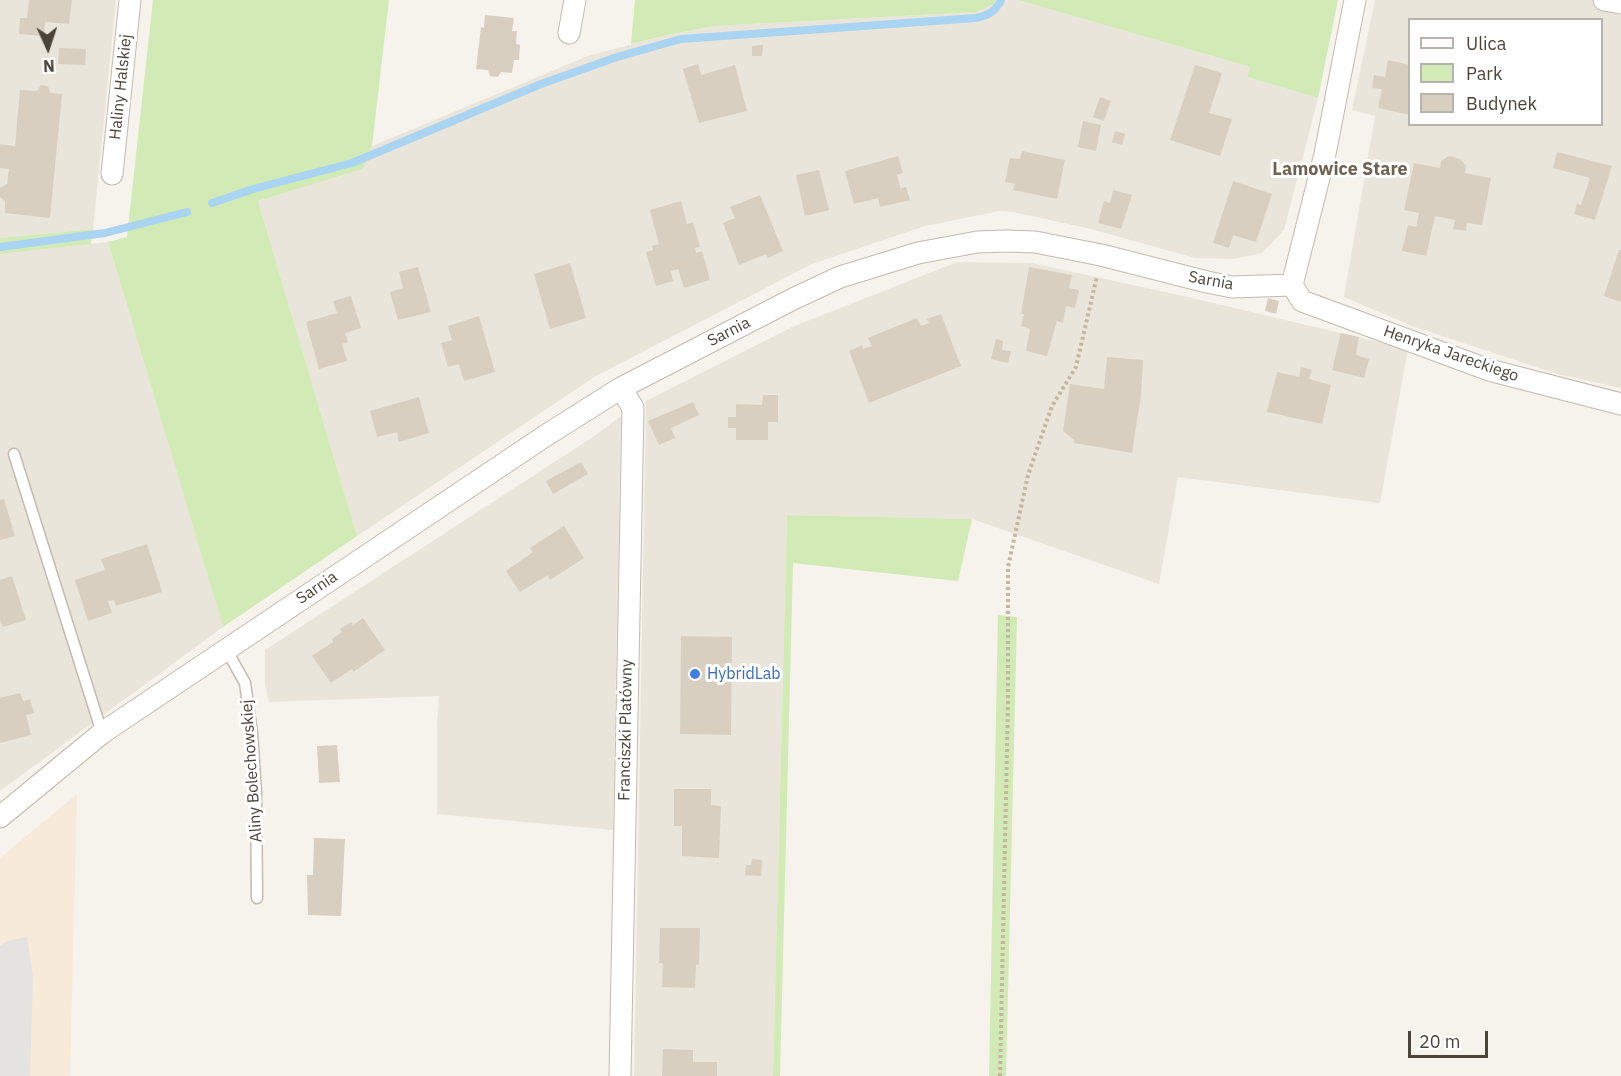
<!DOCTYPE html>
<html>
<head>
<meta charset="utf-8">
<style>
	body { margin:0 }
	#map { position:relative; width:1621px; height:1076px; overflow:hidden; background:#f6f3ec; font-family:"IBM Plex Sans",sans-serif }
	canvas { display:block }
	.legend { position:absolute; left:1408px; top:18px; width:195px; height:108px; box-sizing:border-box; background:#fff; border:2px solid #b7b4b0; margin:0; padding:8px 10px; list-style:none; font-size:18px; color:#4b4439 }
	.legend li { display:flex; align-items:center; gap:12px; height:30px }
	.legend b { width:30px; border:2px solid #b7b4b0 }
	.north { position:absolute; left:18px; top:18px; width:60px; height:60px; -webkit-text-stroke:4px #fff; paint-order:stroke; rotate:177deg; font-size:16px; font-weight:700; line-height:24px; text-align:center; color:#4b4439 }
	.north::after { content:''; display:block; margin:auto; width:21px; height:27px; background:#4b4439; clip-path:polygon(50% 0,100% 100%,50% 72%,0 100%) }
	.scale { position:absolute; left:1408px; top:1031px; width:80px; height:27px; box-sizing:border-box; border:3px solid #4b4439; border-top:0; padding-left:8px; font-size:18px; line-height:21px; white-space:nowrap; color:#4b4439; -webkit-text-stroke:4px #fff; paint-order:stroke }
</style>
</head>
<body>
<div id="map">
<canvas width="1621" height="1076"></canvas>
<ul class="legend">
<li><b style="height:8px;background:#fff"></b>Ulica</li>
<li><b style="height:16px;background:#d2eab5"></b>Park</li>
<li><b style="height:16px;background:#d8cfc1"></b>Budynek</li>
</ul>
<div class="north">N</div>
<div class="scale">20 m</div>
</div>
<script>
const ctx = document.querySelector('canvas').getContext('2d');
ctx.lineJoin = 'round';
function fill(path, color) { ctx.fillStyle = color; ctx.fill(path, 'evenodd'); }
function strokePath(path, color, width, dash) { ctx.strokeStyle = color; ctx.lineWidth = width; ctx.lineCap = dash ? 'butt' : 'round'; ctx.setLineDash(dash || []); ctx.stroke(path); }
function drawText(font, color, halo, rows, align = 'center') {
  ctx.font = font + ' "IBM Plex Sans",sans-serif'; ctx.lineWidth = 6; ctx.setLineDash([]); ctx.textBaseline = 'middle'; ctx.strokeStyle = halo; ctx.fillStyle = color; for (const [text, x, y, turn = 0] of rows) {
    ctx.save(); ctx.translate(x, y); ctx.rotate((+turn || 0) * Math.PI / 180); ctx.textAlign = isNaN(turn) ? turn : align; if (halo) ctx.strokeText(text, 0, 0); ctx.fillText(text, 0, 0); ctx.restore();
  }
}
fill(new Path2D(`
	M0,0H116L93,229L0,238Z
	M995,0H1018L1250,67L1247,77L1318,98L1284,230L1262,253L1233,259L1195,258L1091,229L1013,212L999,211L925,226L812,264L596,376L357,536L258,201L363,169L372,146L588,56L663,36L714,26L977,12L994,4Z
	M1375,0H1621V388L1557,374L1412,326L1344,297L1375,116L1352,110ZM1410,20H1602V124H1410Z
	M108,242L223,627L0,791V254Z
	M957,262L1032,263L1188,297L1408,349L1380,503L1178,477L1159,584L972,519L787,515L773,1076H634L646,401L792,327Z
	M621,416L613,830L437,814V726L439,696L269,702L265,685V650L596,435Z`), '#eae5da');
fill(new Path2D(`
	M77,794L70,1076H0V858Z`), '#f7ead8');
fill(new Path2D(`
	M153,0H389L372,146L363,169L258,201L357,536L223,627L108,242L127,237Z
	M635,0H995L994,4L977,12L714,26L663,36L631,44Z
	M1018,0H1338L1318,98L1247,77L1250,67Z
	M93,229L91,244L0,254V238Z
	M787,515L972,519L958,581L793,563L780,1076H773Z
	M998,615L1017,617L1006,1076H989Z`), '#d2eab5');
fill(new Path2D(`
	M27,937L33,977L30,1076H0V946L7,941Z`), '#e5e3e0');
strokePath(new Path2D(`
	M212,203L253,189L352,163L541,84L617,57L681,39L976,18C989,15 995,12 1001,0
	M0,247L105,233L187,212`), '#a9d4f2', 8);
fill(new Path2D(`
	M29,0H72L69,24L45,22L44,36L19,34L20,18H27Z
	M485,15L514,18L512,31H517L516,44L520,45L519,60H514L512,73L501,72L498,77L490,76L488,70L476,69L481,27L484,28Z
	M763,45L762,56H752V46Z
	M59,48L86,49L85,65L58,64Z
	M1388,60L1410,65V115L1378,108L1382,89L1372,88L1374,75L1385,77Z
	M698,64L701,75L735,65L747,111L699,123L683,69Z
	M1195,65L1222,73L1209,113L1232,119L1220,156L1170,140Z
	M41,85L48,86L50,93L62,94L50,218L5,213V201L0,197V188L7,184L9,169L0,168V144L15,146L20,90L37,91Z
	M1100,97L1111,101L1104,121L1093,117Z
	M1083,121L1101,125L1096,151L1078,147Z
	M1115,131L1125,134L1122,145L1112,142Z
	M1022,151L1065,160L1057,199L1013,190L1015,184L1005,182L1010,158L1020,159Z
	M1557,152L1612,166L1595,220L1574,214L1577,204L1581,205L1590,178L1553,168Z
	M898,156L903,173L897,175L902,195L901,188L906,187L910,200L880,207L878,198L854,204L845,171Z
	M1449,156L1460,159L1466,166L1465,173L1491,178L1482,225L1467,223L1466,231L1453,229L1455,220L1435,216L1426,256L1402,251L1408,225L1416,227L1419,213L1404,210L1414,163L1440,168L1441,161Z
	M819,170L829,210L805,216L796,175Z
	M1233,181L1272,194L1256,242L1233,235L1229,248L1213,243Z
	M1113,190L1132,195L1121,229L1098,223L1104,201L1110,203Z
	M760,195L783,251L768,258L766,254L739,265L723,223L735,218L730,207Z
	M681,201L687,224L693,222L700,247L695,248L696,253L702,251L710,280L684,288L678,269L671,271L673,281L656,286L646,252L653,250L652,246L659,244L650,210Z
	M1619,250H1621V302L1604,296Z
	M570,263L586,318L550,329L534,274Z
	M418,267L431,312L398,320L390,292L403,288L399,272Z
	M1029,267L1072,275L1069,288L1079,290L1075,308L1066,306L1063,323L1057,321L1047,356L1026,351L1030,329L1021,326L1024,314H1021Z
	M351,296L361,328L345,333L348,342L342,344L347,361L319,369L306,322L337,313L333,301Z
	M1268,298L1279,301L1276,314L1265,311Z
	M941,314L961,366L869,403L849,351L862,345L863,349L872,346L868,338L917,318L921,326L929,323L927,319Z
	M479,316L495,372L464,381L459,364L448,367L441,343L452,340L448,326Z
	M1341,333L1359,337L1356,355L1369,359L1364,378L1332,370Z
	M996,339L1003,341L1002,350L1011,351L1008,363L991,359Z
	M1107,357L1143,360L1141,395L1132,453L1074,443V440L1063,431L1070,384L1104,389Z
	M1301,367L1312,370L1309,379L1331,385L1322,424L1267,412L1277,372L1299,377Z
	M763,395H778V422H768V440H736V428H728V417H736V404L762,405Z
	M419,397L429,433L399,442L397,432L377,437L370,411Z
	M693,402L699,415L671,428L675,438L659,445L648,421Z
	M581,462L588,474L553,494L546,481Z
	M4,499L15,536L0,540V500Z
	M564,526L584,558L550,580L548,575L520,592L506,571L533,552L530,548Z
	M147,544L162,592L116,606L114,600L108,601L112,613L88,621L75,580L105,570L101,559Z
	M12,576L26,620L3,627L0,620V580Z
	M363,618L385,650L353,672L352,669L331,683L312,656L333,642L332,639L342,632L340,629L351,622L353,625Z
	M681,636L732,637L731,735L680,734Z
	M20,693L23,701L30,699L34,713L26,715L31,735L0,743V698Z
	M337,745L340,782L319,783L317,746Z
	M674,789H711V805L721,806L719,858L682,856V826H674Z
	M314,838L345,839L341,916L308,915L307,875H313Z
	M752,859L762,860L761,876L745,875L746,865H751Z
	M660,928H700L699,964L696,965L695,988L662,987L663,963H659Z
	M663,1049L693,1050V1062H717V1076H662Z`), '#d8cfc1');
const lane = new Path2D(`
	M14,454L102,733
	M226,649L245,683L252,733L256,793L257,898`);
const street = new Path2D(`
	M1604,0L1621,3
	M569,33L575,0
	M112,174L130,0
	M1292,285L1302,301L1489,370L1621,404
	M1292,285L1325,154L1355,0
	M0,817L102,733L545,436L621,388L793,299L840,277L918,253L977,242L1006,241L1035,242L1101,255L1207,282L1232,287L1292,285
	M620,1076L633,408L621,388`);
strokePath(lane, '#c2bbae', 13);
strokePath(street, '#c2bbae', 23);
strokePath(new Path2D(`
	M1000,1076L1008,703V567L1028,475L1052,406L1076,367L1097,276`), '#c4b79f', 4, [3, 3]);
strokePath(lane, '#fff', 10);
strokePath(street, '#fff', 21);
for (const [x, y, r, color] of [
	[695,674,6,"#3f7fe0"]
]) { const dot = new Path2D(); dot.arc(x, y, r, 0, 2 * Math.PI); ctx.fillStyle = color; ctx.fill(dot); strokePath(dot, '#fff', 2); }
drawText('16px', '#4b4439', '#fff', [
	["Haliny Halskiej",121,87,-84],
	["Sarnia",1211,281,10],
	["Sarnia",729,332,-27],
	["Henryka Jareckiego",1451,354,19],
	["Sarnia",317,588,-34],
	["Franciszki Platówny",626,730,-89],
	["Aliny Bolechowskiej",252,771,-94]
]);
drawText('16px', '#366cbe', '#fff', [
	["HybridLab",707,674]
], 'left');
drawText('bold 18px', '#6e6250', '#fff', [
	["Lamowice Stare",1340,170]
]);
</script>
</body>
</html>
